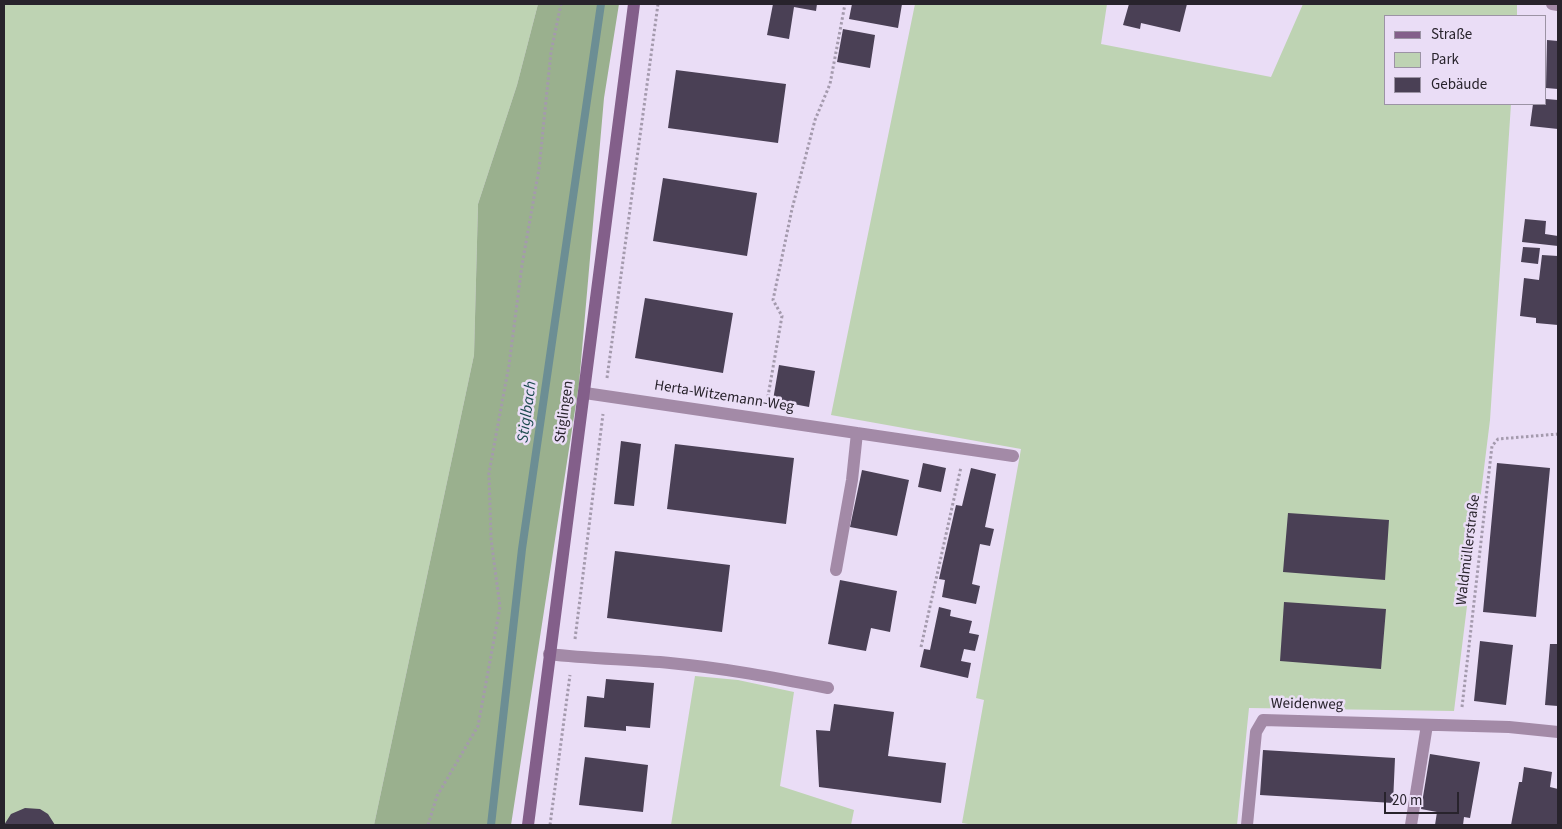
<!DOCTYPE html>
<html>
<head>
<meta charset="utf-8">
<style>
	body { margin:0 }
	#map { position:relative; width:1562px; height:829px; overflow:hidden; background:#eaddf6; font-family:"Source Sans 3",sans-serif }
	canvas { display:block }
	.frame { position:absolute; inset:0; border:5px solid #28232c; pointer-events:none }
	.legend { position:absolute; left:1384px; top:15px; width:162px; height:90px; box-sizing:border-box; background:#eaddf6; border:1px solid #9c93a5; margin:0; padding:6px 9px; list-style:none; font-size:15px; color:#28232c }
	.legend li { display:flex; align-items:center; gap:10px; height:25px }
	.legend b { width:25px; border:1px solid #9c93a5 }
	.scale { position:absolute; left:1384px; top:792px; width:75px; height:22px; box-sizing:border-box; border:2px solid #28232c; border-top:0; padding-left:6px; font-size:15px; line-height:18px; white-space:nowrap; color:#28232c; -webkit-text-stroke:4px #eaddf6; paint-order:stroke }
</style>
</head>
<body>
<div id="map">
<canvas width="1562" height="829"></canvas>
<div class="frame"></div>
<ul class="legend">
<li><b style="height:6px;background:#835f8a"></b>Straße</li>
<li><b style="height:14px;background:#bed3b3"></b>Park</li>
<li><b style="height:14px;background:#4a4055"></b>Gebäude</li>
</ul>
<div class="scale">20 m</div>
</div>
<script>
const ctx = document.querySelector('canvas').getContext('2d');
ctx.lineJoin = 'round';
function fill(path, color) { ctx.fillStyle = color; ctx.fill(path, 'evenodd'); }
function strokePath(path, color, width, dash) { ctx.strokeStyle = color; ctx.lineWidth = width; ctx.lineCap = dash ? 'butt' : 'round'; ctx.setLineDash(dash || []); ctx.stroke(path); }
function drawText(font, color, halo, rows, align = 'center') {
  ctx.font = font + ' "Source Sans 3",sans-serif'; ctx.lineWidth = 5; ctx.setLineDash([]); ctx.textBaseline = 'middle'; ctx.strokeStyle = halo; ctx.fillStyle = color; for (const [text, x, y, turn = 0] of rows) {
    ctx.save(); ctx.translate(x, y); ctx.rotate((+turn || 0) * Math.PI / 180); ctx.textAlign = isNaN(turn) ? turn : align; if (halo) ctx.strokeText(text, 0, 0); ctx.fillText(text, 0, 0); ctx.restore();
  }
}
fill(new Path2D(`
	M4,4H538L517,85L478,204L474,355L374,825H4Z
	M915,4H1107L1101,44L1271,77L1303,4H1517V16H1386V104H1511L1490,420L1454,711L1249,708L1237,825H974L962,823L984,700L976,698L1021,449L831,415Z
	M695,676L738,680L794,692L780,786L854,810L851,825H671Z`), '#bed3b3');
fill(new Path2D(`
	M538,4H619L604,98L579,384L511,825H374L474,355L478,204L517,85Z`), '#9ab08e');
strokePath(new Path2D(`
	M491,825L522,549L601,4`), '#6c8e94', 8);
fill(new Path2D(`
	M773,4H817L816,11L794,7L789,39L767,35Z
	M852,4H902L898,28L849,19Z
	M1129,4H1187L1180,32L1141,23L1140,29L1123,25Z
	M843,29L875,35L870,68L837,62Z
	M1547,40L1558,41V89L1546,88Z
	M676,70L786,84L778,143L668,128Z
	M1546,99L1558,100V129L1530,126L1533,104H1546Z
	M663,178L757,193L747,256L653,241Z
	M1525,219L1546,221L1545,234L1558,236V246L1522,242Z
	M1523,247L1540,248L1538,264L1521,262Z
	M1542,255L1558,256V325L1536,323V318L1520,316L1524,278L1539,280Z
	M645,298L733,313L723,373L635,358Z
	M779,365L815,371L809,407L773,400Z
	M621,441L641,444L634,506L614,504Z
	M675,444L794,458L786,524L667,509Z
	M923,463L946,468L941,492L918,487Z
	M1497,463L1550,468L1536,617L1483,612Z
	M971,468L996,474L985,527L994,529L990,546L980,544L972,584L980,586L976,604L942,597L945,580L939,579L956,505L962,506Z
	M862,470L909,480L897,536L850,527Z
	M1288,513L1389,520L1385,580L1283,572Z
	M615,551L730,565L722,632L607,618Z
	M840,580L897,591L890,632L871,628L866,651L828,644Z
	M1284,602L1386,609L1381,669L1280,661Z
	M939,607L951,610L950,616L972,621L969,633L979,635L975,651L964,649L961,661L971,663L968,678L920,667L924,649L930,650Z
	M1480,641L1513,645L1506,705L1474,701Z
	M1550,644H1558V706L1545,705Z
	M606,679L654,683L650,728L626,726V731L584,727L587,696L604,698Z
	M834,704L894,712L888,756L946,763L941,803L819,787L816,730L830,731Z
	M1263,750L1395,758L1393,803L1260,795Z
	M1430,754L1480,762L1470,818L1464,817L1463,825H1435L1437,812L1421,809Z
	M585,757L648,765L643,812L579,805Z
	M1524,767L1552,772L1550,787L1558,789V825H1511L1519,782H1522Z
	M25,808L40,809L48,814L55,825H4L11,814Z`), '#4a4055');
strokePath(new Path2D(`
	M607,378L658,4
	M767,402L782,316L773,300L792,209L815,120L830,84L845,4
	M575,639L603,414
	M921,647L961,467
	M1462,707L1492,446L1498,439L1558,434
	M428,825L437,796L478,726L500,607L491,539L489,473L509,365L522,265L539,169L551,52L561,4
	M550,825L570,675`), '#a49aad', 3, [2.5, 2.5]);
strokePath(new Path2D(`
	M1552,4L1558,5
	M585,393L1013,456
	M836,570L852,480L857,433
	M549,654C589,659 630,659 670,663C724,668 776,678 828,688
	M1247,825L1256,732L1263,720L1509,727L1558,732
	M1411,825L1427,725`), '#a38aa7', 12);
strokePath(new Path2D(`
	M528,825L634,4`), '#835f8a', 12);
drawText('15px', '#28232c', '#eaddf6', [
	["Herta-Witzemann-Weg",724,397,9],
	["Stiglingen",565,412,-82],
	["Waldmüllerstraße",1469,550,-83],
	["Weidenweg",1307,705,1]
]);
drawText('italic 16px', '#1d4b4f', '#eaddf6', [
	["Stiglbach",528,412,-82]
]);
</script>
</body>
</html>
